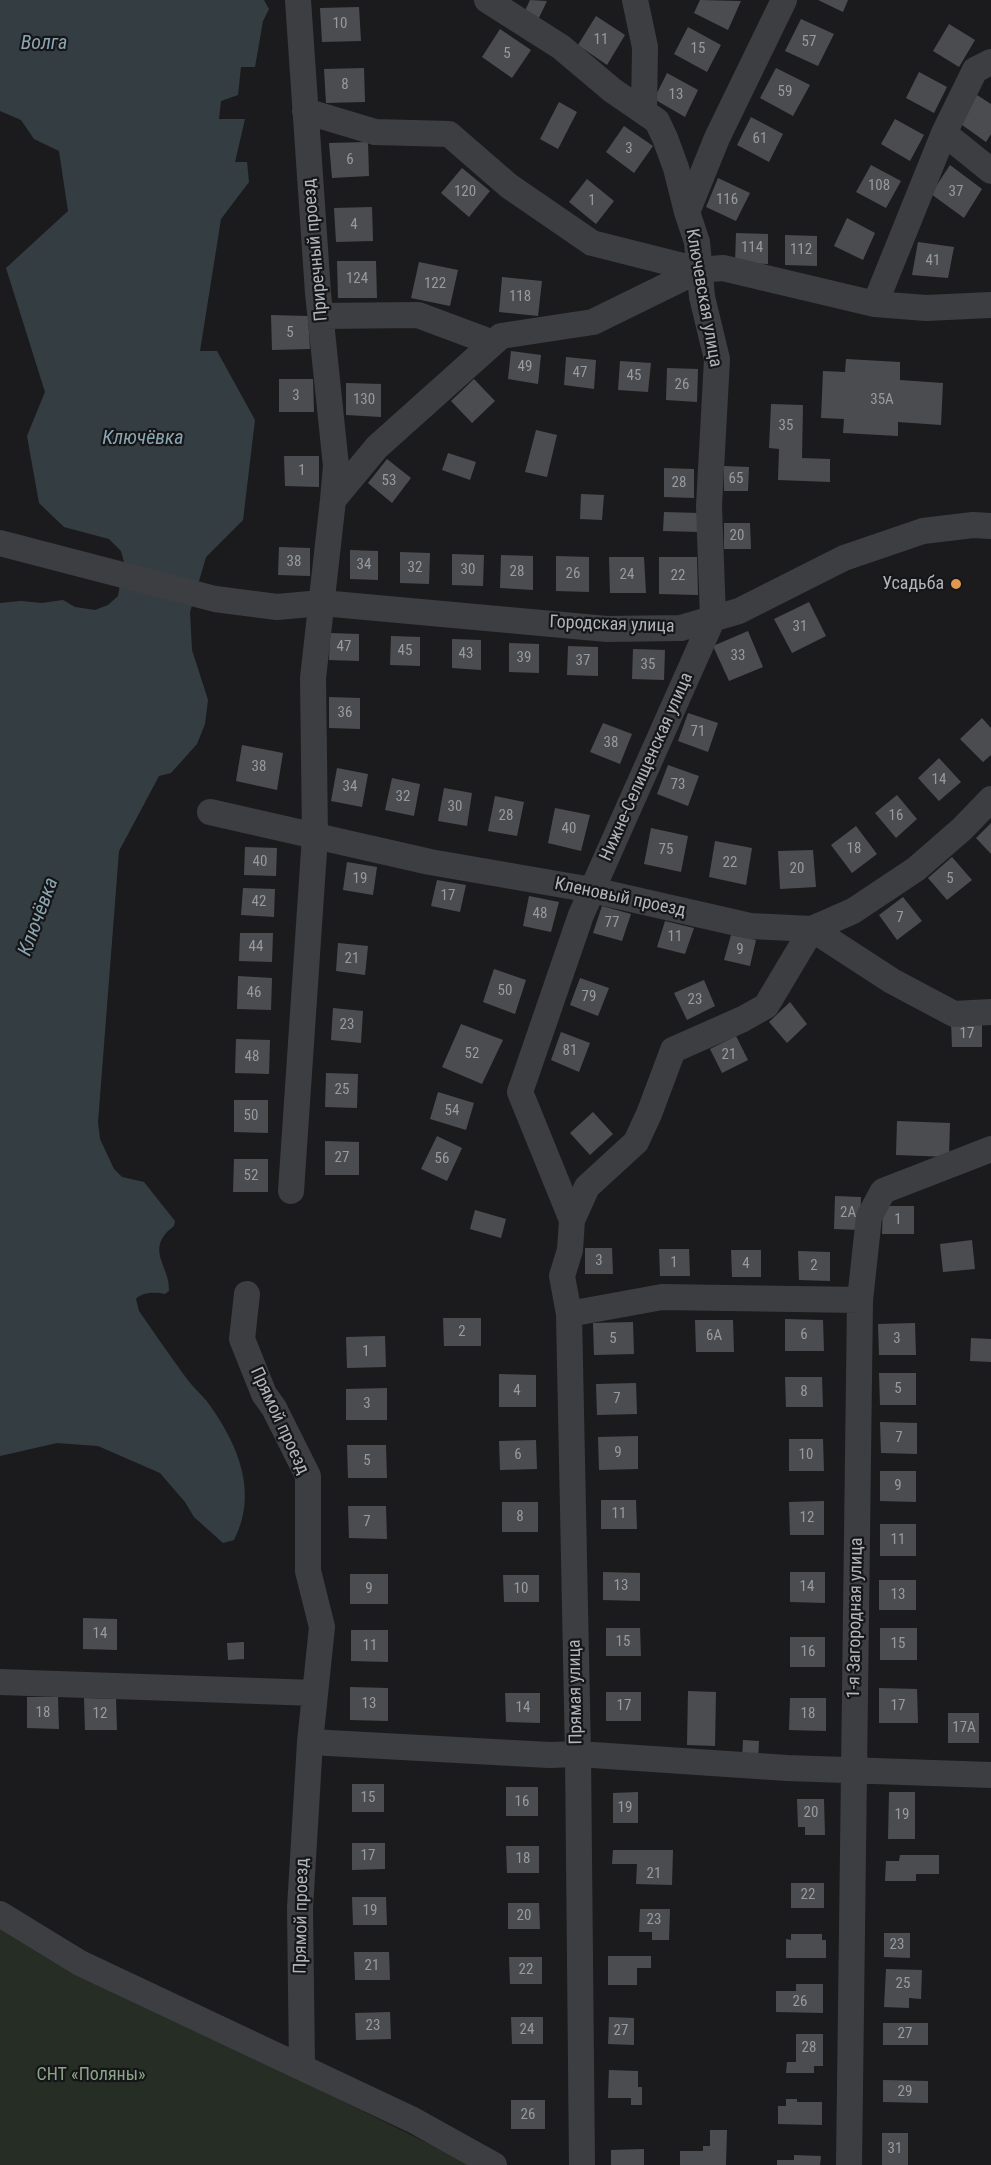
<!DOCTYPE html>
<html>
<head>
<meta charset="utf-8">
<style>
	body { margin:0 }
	canvas { display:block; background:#1b1b1d }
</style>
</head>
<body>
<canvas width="991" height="2165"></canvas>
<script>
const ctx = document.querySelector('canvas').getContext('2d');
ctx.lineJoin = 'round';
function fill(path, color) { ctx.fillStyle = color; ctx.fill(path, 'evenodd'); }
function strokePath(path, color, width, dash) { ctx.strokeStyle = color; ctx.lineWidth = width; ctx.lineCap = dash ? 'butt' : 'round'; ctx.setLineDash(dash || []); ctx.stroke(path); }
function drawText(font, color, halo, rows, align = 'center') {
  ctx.font = font + ' "Roboto Condensed",sans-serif'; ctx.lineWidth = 4.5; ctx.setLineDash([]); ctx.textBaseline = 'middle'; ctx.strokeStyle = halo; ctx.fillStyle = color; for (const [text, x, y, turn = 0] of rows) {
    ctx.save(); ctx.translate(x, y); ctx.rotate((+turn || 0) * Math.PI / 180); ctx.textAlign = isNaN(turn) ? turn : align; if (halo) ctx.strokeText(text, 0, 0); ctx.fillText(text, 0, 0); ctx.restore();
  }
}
fill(new Path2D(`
	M0,1920L289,2075L472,2165H0Z`), '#252d25');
fill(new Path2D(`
	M0,0H264L269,9L263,21L255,67H241L238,95L221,101L219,119H245L235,162H247L249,182L221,219L200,351H217L255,420L243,520L206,557L190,612L192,650L208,700L205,724L197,744L171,773L159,776L119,851L98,1122L100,1139L114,1169L122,1177L144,1182L175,1221L174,1226C143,1249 171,1267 169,1291L165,1294C156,1292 142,1292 136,1299L139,1311C154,1333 169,1354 184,1375C192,1387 204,1396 211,1407C239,1447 258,1494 234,1540L223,1543L194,1517L185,1502L160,1473L98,1446L57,1443L0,1456V603L21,601L42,603L63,600L75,607L95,610L108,605L118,596L124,562L121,551L109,539L64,527L39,503L27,436L45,392L6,268L68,211L59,151L34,139L21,120L0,111Z`), '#343e42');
fill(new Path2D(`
	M530,0L547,1L536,24L522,17Z
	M700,0L741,1L728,30L694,13Z
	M818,0H848L843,12Z
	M359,7L361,41L322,42L320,8Z
	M596,16L625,35L607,65L578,45Z
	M801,19L834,34L818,66L785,51Z
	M949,24L975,40L959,67L933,51Z
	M688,27L721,45L707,72L674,54Z
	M500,29L531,50L512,78L482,57Z
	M364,68L365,102L326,103L324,69Z
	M776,68L810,85L793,116L760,98Z
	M919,72L947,87L934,113L906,98Z
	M667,73L698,90L685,117L654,99Z
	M977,95L991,104V134L986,142L958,122Z
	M559,102L577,112L558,149L540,139Z
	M751,117L783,134L769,162L737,145Z
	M895,119L924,135L910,161L881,144Z
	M624,126L653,146L634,173L606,152Z
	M368,142L369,176L332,178L329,143Z
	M871,165L901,181L886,208L856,192Z
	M950,165L982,189L964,218L931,194Z
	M462,168L490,191L469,217L441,193Z
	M718,178L750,193L736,221L706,207Z
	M587,179L614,201L596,224L569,202Z
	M372,207L373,241L336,242L334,208Z
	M847,218L875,233L863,260L834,246Z
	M736,233L768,234V264L735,263Z
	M785,235L817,236V266L785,265Z
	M918,242L954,247L948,278L912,275Z
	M337,261H376L377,298H338Z
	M419,262L458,270L450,306L411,298Z
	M502,277L542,281L538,316L499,312Z
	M271,315L308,316L310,349L272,350Z
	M511,351L541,355L538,384L508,379Z
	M566,357L596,360L594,389L564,385Z
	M846,359L900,362V380L943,383L941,425L898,422V436L843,433L844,419L821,418L823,371L845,372Z
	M620,361L651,363L648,392L618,390Z
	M667,368L698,369L697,402L666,400Z
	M279,379H313L314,412H279Z
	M474,379L495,401L472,423L451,401Z
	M346,383L381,384V417L346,415Z
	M771,404L803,405L802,458L830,459V482L778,480L779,449L769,448Z
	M536,430L557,435L547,477L525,472Z
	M448,453L476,462L470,480L442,470Z
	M284,456H319V487L285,486Z
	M387,459L411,478L392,503L368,483Z
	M724,466L749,467L748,491H724Z
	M664,468L694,469V498L664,497Z
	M581,494L604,495L602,520L580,519Z
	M664,512L699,513V532L663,531Z
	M724,523H750L751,549H724Z
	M279,547L310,548V576L278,575Z
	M350,550L378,551V580L350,579Z
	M400,552L430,553L429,584L400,583Z
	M452,554L484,555L483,586L452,585Z
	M501,555L533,556V590L500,588Z
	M556,556L589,557V592L556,591Z
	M609,557H644L646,593H610Z
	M659,557H697L698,595L659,594Z
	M809,602L826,636L792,653L774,619Z
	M748,631L763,667L729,681L713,646Z
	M330,633L359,634V661L329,660Z
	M391,636L420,637V666L390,665Z
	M452,639L481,640V670L452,668Z
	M509,643L539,644V673L509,672Z
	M568,646L598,647V676L567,675Z
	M633,649L665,650L664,680L632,679Z
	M329,697L360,698V729L329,728Z
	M688,713L718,723L708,752L678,741Z
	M982,718L991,728V755L983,762L960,739Z
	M603,723L632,734L620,764L590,752Z
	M242,745L283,753L277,790L236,781Z
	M939,758L961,782L939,801L918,778Z
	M668,765L699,776L688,806L657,794Z
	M337,768L368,774L362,807L331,801Z
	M392,778L420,784L414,816L385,810Z
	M444,788L472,793L467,826L438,821Z
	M897,795L917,819L896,838L875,813Z
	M495,796L524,802L517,836L488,831Z
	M555,808L590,815L581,851L548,843Z
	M991,823V854L976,838Z
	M856,826L877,854L852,873L831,845Z
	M651,828L688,836L681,872L644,864Z
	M715,841L752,848L746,885L709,877Z
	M245,847L277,848L276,876L244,875Z
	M813,850L816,887L780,889L778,851Z
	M952,857L972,880L947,900L928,878Z
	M347,862L377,867L373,895L343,890Z
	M437,880L466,885L460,912L431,906Z
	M243,888L275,889L274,917L241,915Z
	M529,896L559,902L551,932L523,926Z
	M903,897L922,921L897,940L879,915Z
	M602,906L631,914L622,941L593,933Z
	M665,921L694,928L685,954L657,947Z
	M240,933H273L272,962L239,961Z
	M731,935L756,940L750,966L724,960Z
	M338,943L368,946L365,975L336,971Z
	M494,969L526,980L515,1014L483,1002Z
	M238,976L272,978L271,1010L237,1009Z
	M580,978L609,988L598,1016L570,1005Z
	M704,980L715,1006L687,1020L674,993Z
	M790,1002L807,1024L787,1043L769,1022Z
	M333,1008L363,1011L361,1043L331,1040Z
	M982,1021V1047H952L951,1022Z
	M461,1024L503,1040L482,1084L442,1067Z
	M561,1032L590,1043L579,1072L551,1060Z
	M736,1036L748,1060L722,1073L710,1049Z
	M236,1039L270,1040L269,1074L235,1073Z
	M326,1073L358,1074L357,1108L325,1107Z
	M438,1092L474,1103L466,1130L430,1119Z
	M234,1100H268V1133L234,1132Z
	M593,1112L613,1134L590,1155L570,1133Z
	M897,1121L950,1123L949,1157L896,1155Z
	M437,1136L462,1148L447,1181L421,1169Z
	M325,1141L359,1142V1175H325Z
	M234,1159H268V1192H233Z
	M835,1196L861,1197L860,1230L834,1229Z
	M883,1206H914V1234H882Z
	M475,1210L506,1219L501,1238L470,1229Z
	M972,1240L975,1269L943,1272L940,1244Z
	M585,1248H612L613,1274H585Z
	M659,1249H689L690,1276H660Z
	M731,1250H761V1277H732Z
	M798,1251L830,1252V1281L799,1280Z
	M443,1318H481V1346H444Z
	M785,1319L823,1320L824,1351H785Z
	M695,1320H733L734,1352H696Z
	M633,1322L634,1354L594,1355L593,1323Z
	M915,1323L916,1355H879L878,1324Z
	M385,1336L386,1367L347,1368L346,1337Z
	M971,1338L991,1339V1362L970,1361Z
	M879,1373H916V1405H880Z
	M499,1374L536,1375V1407H499Z
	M785,1377H822L823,1407H786Z
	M636,1383L637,1414L597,1415L596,1384Z
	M387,1388V1420H346V1389Z
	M880,1422L917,1423V1454L881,1453Z
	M638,1436V1469L599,1470L598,1437Z
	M789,1439H823L824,1471H789Z
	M536,1440L537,1469L500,1470L499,1441Z
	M347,1445H386L387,1478H348Z
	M880,1471H916V1502L880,1501Z
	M601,1500H636L637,1529H601Z
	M824,1501V1535H790L789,1502Z
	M502,1502H538V1532H502Z
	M348,1506H386L387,1539L349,1538Z
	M880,1524H916V1556H880Z
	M603,1572L640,1573V1601L603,1600Z
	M790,1572H825V1603L790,1602Z
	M350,1574H388V1604H350Z
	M503,1575H539V1602H504Z
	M879,1580H916V1610H879Z
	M83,1618L117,1619V1650L83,1649Z
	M606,1628H640L641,1656H606Z
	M880,1628H917V1660H880Z
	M351,1630H388V1662L351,1661Z
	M790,1637H825V1667H790Z
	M244,1642V1659L228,1660L227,1643Z
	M350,1687L388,1688V1721L350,1720Z
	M879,1688L917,1689L918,1723H879Z
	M688,1691L716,1692L715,1746L687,1745Z
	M606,1692H641V1721H606Z
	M505,1693H540V1723L506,1722Z
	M27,1697H58L59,1729L27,1728Z
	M84,1698L116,1699L117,1730H85Z
	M790,1698H826V1731L789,1730Z
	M948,1713H979V1743H948Z
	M743,1740L759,1741L758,1761L742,1760Z
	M352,1784H384V1812H352Z
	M506,1787H538V1816H506Z
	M638,1792V1823H613V1793Z
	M889,1792H915V1839H888Z
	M797,1799H824L825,1835H805V1827H798Z
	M352,1843H385V1869L352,1870Z
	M506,1846H539V1873H507Z
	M613,1850H673L672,1885L636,1884L637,1864H612Z
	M900,1855H939V1874H916V1881H885L886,1861H899Z
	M791,1883H824V1908H791Z
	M352,1897H386L387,1925H353Z
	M508,1903H539L540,1929H508Z
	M640,1909H670L669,1940H652V1932H639Z
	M884,1933H910V1958L884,1957Z
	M791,1934H822V1940H826V1958H786V1939L791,1940Z
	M354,1952H389L390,1980H355Z
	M608,1956H651V1968H637V1985H608Z
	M509,1957H542V1984H510Z
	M886,1969L922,1970L921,1999L909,1998V2008L884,2007Z
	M796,1984H823V2013L776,2012V1991H796Z
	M390,2012L391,2039L356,2040L355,2013Z
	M511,2017H543V2044H512Z
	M609,2017L634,2018V2045L608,2044Z
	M883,2023H928V2045H883Z
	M796,2034H823V2066H814V2073H786L787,2062H796Z
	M609,2070L638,2071V2087H642V2105H631V2098H608Z
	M883,2080L928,2081V2103L883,2102Z
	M786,2099H797V2102H822V2125L778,2124V2106H786Z
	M511,2100H545V2129H511Z
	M710,2130H727L726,2165H680V2151H703V2146H710Z
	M882,2133H908V2165H882Z
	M644,2149V2165H611V2150Z
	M794,2155L821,2156L820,2165H777V2160H794Z`), '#4a4c4f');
strokePath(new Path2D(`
	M298,0L318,293L336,466L333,500
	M487,0L561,47L612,90L657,121L665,138L676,168L687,212
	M635,0L645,47L644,112
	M991,62L975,70L944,133L991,171
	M305,111L375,132L449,134L509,186L592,243L699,270
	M875,304L944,133
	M321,316L418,315L493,343
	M0,543L215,599L277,607L322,603L607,629L681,628L739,611L844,558L923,531L973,525L991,526
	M210,812L430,862L592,890L750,926L812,929L853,911L916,869L962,829L991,799
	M812,929L892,981L954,1014L991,1012
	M291,1191L315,836L313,678L333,500L377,447L501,336L593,322L699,270L723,268L875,304L926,308L991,305
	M572,1220L520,1092L581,915L713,618L709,506L717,359L702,297L697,242L687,212L717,138L784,0
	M247,1294L242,1339L264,1394L274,1408L308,1476V1571L322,1627L310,1742L300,1908L302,2067
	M569,1314L662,1297L860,1300
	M0,1682L315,1693
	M310,1742L549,1755L578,1754L787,1768L991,1775
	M0,1914L80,1963L413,2120L494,2165
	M582,2165L578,1754L569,1314L562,1276L570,1250L572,1220L587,1187L636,1142L649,1114L673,1050L743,1019L766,1006L812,929
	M849,2165L860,1300L869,1217L883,1191L991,1149`), '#3c3e41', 26);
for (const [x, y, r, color] of [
	[956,584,6,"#e1974f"]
]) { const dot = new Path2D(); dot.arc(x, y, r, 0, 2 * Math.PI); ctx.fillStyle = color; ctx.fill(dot); strokePath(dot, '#161618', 2); }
drawText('15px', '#969ba0', null, [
	["10",340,24],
	["11",601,40],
	["57",809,42],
	["15",698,49],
	["5",507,54],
	["8",345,85],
	["59",785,92],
	["13",676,95],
	["61",760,139],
	["3",629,149],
	["6",350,160],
	["108",879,186],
	["120",465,192],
	["37",956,192],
	["116",727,200],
	["1",592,201],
	["4",354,225],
	["114",752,248],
	["112",801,250],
	["41",933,261],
	["124",357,279],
	["122",435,284],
	["118",520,297],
	["5",290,333],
	["49",525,367],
	["47",580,373],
	["45",634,376],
	["26",682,385],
	["3",296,396],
	["130",364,400],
	["35А",882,400],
	["35",786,426],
	["1",302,471],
	["65",736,479],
	["53",389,481],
	["28",679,483],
	["20",737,536],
	["38",294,562],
	["34",364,565],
	["32",415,568],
	["30",468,570],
	["28",517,572],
	["26",573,574],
	["24",627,575],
	["22",678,576],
	["31",800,627],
	["47",344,647],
	["45",405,651],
	["43",466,654],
	["33",738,656],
	["39",524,658],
	["37",583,661],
	["35",648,665],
	["36",345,713],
	["71",698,732],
	["38",611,743],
	["38",259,767],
	["14",939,780],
	["73",678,785],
	["34",350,787],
	["32",403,797],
	["30",455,807],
	["28",506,816],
	["16",896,816],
	["40",569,829],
	["18",854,849],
	["75",666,850],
	["40",260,862],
	["22",730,863],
	["20",797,869],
	["19",360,879],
	["5",950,879],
	["17",448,896],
	["42",259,902],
	["48",540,914],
	["7",900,918],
	["77",612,923],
	["11",675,937],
	["44",256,947],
	["9",740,950],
	["21",352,959],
	["50",505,991],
	["46",254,993],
	["79",589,997],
	["23",695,1000],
	["23",347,1025],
	["17",967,1034],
	["81",570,1051],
	["52",472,1054],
	["21",729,1055],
	["48",252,1057],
	["25",342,1090],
	["54",452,1111],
	["50",251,1116],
	["27",342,1158],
	["56",442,1159],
	["52",251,1176],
	["2А",848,1213],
	["1",898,1220],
	["3",599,1261],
	["1",674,1263],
	["4",746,1264],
	["2",814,1266],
	["2",462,1332],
	["6",804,1335],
	["6А",714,1336],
	["5",613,1339],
	["3",897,1339],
	["1",366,1352],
	["5",898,1389],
	["4",517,1391],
	["8",804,1392],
	["7",617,1399],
	["3",367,1404],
	["7",899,1438],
	["9",618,1453],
	["6",518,1455],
	["10",806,1455],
	["5",367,1461],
	["9",898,1486],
	["11",619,1514],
	["8",520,1517],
	["12",807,1518],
	["7",367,1522],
	["11",898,1540],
	["13",621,1586],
	["14",807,1587],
	["9",369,1589],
	["10",521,1589],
	["13",898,1595],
	["14",100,1634],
	["15",623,1642],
	["15",898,1644],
	["11",370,1646],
	["16",808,1652],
	["13",369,1704],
	["17",624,1706],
	["17",898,1706],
	["14",523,1708],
	["18",43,1713],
	["12",100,1714],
	["18",808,1714],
	["17А",964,1728],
	["15",368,1798],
	["16",522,1802],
	["19",625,1808],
	["20",811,1813],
	["19",902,1815],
	["17",368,1856],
	["18",523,1859],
	["21",654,1874],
	["22",808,1895],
	["19",370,1911],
	["20",524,1916],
	["23",654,1920],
	["23",897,1945],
	["21",372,1966],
	["22",526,1970],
	["25",903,1984],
	["26",800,2002],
	["23",373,2026],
	["24",527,2030],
	["27",621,2031],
	["27",905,2034],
	["28",809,2048],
	["29",905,2092],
	["26",528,2115],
	["31",895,2149]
]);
drawText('18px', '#afb5bb', '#161618', [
	["Приречный проезд",316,250,-95],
	["Ключевская улица",703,298,80],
	["Городская улица",612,625,2],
	["Нижне-Селищенская улица",647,767,-66],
	["Кленовый проезд",620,898,12],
	["Прямой проезд",279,1421,65],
	["1-я Загородная улица",856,1618,-89],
	["Прямая улица",576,1692,-91],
	["Прямой проезд",302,1916,-89]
]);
drawText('18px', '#afb5bb', '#161618', [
	["Усадьба",944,584]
], 'right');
drawText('18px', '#8ba488', '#161618', [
	["СНТ «Поляны»",91,2075]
]);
drawText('italic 20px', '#8aa6b2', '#161618', [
	["Волга",44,44],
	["Ключёвка",143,439],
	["Ключёвка",39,917,-70]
]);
</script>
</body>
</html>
